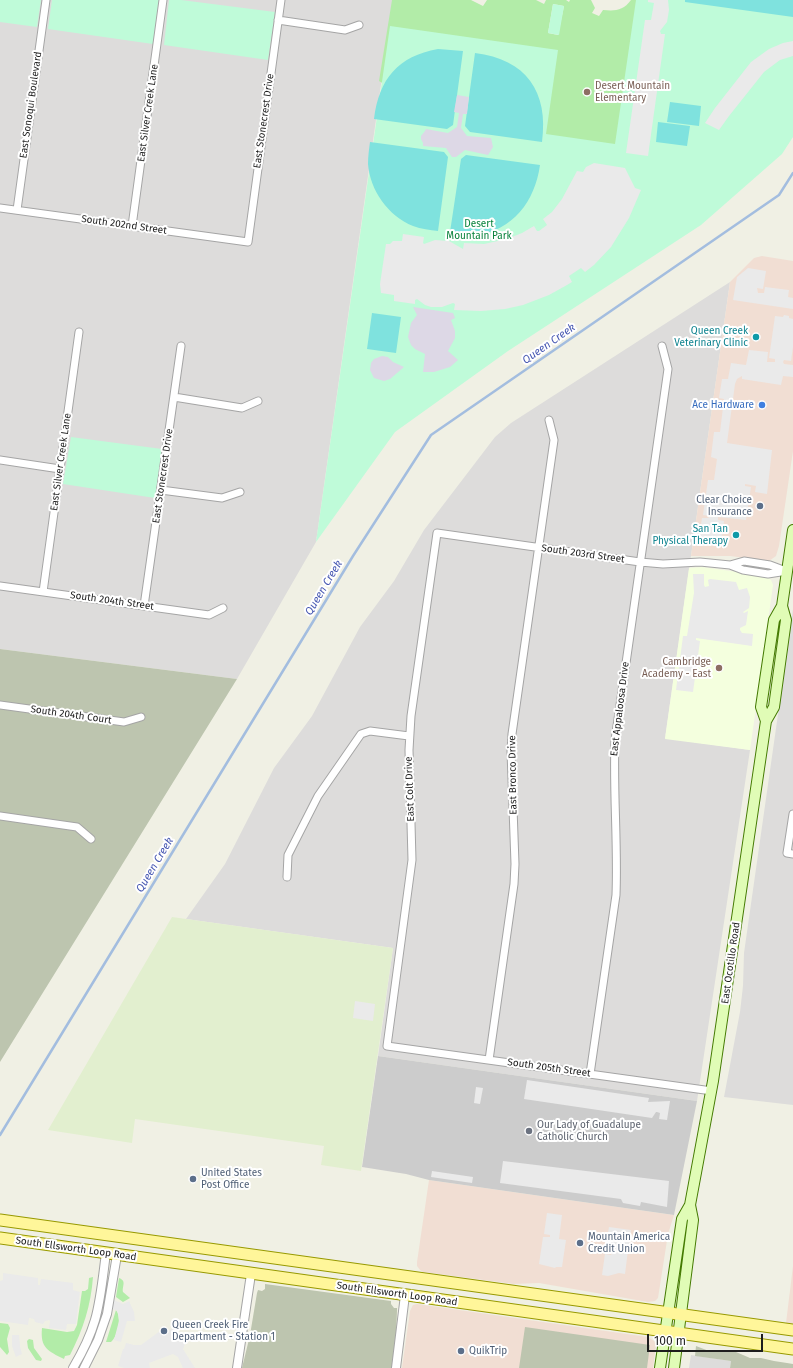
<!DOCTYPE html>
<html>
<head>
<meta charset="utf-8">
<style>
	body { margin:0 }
	#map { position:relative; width:793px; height:1368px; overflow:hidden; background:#f0f0e4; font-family:"Fira Sans",sans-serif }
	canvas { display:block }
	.scale { position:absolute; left:647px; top:1334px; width:116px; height:18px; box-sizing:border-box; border:2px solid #1e1e1e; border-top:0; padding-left:5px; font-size:12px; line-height:14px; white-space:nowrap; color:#1e1e1e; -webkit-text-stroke:3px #fff; paint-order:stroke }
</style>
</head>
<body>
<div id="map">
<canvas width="793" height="1368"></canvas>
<div class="scale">100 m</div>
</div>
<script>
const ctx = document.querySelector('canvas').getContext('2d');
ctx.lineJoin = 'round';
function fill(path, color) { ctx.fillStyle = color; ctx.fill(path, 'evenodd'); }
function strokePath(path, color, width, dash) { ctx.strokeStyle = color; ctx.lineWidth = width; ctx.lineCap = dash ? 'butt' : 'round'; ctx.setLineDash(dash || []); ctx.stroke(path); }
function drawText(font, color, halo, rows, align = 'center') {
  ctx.font = font + ' "Fira Sans",sans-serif'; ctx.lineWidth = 4; ctx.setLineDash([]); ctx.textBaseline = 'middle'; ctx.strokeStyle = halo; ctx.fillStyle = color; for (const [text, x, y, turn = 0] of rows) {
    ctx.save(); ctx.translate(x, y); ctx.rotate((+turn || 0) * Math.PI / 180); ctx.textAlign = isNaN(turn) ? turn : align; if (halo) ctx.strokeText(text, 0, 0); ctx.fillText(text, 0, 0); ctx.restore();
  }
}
fill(new Path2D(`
	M0,0H393L316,542L237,679L0,649Z
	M730,282L665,738L750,750L697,1101L378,1056L393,948L186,919L225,864L274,768L312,716L360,627L394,581L424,530L495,437L511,423Z
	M793,609V1105L724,1097L740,1012L743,986L744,953Z
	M691,1355L731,1361L730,1368H689Z`), '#dddcdb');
fill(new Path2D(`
	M762,256L793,261V451L779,546L776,556L769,561L730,556H691L730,282L754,258Z
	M429,1180L674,1215L668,1234L658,1298L655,1301L648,1302L539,1283L514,1284L423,1272L420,1270L417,1266V1262Z
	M793,1266V1324L786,1323Z
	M417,1304L648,1337L654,1341L656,1345L653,1368H402L410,1311L413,1305Z`), '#f1ded3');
fill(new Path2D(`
	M702,567L766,576L771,580L773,585L750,750L665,739L689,568Z`), '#f4ffde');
fill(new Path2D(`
	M378,1056L697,1101L674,1215L429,1180L406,1174L362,1167Z`), '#ccc');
fill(new Path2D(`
	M0,649L237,679L0,1062Z
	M265,1284L391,1301V1304L394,1308H397V1311L396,1336L392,1368H242L250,1335L257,1293L258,1290L262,1291L265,1289Z
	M525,1327L650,1345L647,1368H519Z
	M696,1346L709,1351L736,1352L750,1358H761L774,1361L787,1363L793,1364V1368H730L731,1361L695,1356Z`), '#bdc5af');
fill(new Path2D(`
	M172,917L393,948L361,1171L321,1165L324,1146L135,1119L132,1143L48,1130Z`), '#e2efcf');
fill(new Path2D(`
	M392,0H471L483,6L487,0H536L544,4L546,0H566L569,2L570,0H591L595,8L592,13L599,16L603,10C615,11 623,11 631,0H642L618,152L542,142L384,84L379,81ZM553,4L564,6L558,35L548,33Z
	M93,1277C91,1305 83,1330 70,1355L65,1356L64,1359C48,1351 40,1348 42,1328L67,1332L74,1331L77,1325L82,1291H85L88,1289L89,1278Z
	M119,1278C127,1281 122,1286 123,1292L130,1298L123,1302L116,1297Z
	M116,1310C122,1318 118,1336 111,1342H106Z
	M0,1323L8,1324L10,1328L7,1339L9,1352L7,1355L0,1347Z
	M29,1339L33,1340L34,1348L42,1359L41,1361L36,1360L28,1348L27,1341Z`), '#b2eca8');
fill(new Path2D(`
	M0,0H41L37,27L0,22Z
	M52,0H159L153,44L48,29Z
	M169,0H181L275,12L268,60L164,45Z
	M636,0H793V137L782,154L701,225L508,351L395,432L316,542L390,26L558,50L546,134L615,144Z
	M553,4L564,6L559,35L548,33Z
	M71,437L162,449L155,498L63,484Z`), '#bffbd9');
fill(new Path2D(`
	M685,0H793V17L685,2Z
	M438,49L463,51L453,125L447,129L374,119C379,79 398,56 438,49Z
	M475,53C526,59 549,92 542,142L470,132L465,126Z
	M670,102L701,106L699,126L667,122Z
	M658,122L690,126L687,146L656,142Z
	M370,142L444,152L448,157L438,231C430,230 421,229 413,226C388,216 370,190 368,164C368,157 369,149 370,142Z
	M466,155L540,165C535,201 513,231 475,235C467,235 458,234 450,232L461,159Z
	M372,313L401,317L396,353L367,349Z`), '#7fe2de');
fill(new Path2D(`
	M648,0H668L669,10L667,22L660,31L661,34H665L648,156L626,153L645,20H651L654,3L648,2Z
	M793,41V56L780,60L764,72L729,116L719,130L705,123L715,108L751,62L769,49L783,43Z
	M594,163L625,168L635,188L641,190L629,218L611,247L594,265L585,272L581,268L569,276L572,282L567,285L549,295L523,305L505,309L481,311L454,310L455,304L453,303L442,307H431L425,305L417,299L415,300V304L394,301V295L381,293L380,284L386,244H390L393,241H402L403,234L424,237L423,243L424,244L435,240L449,241L463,249L464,243L484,244L507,239L522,233L534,226L537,231H539L547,225L543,219L552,212L562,199L577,171L583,172L586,167Z
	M748,268L766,271L763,289L757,288L758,293H764L765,287L789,290L788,297L793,298V309L733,300L737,277Z
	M784,315L789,316V318L793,319V347L791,361L784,360L783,362L784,364L793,365V377L783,376L781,385L742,379V376L737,379L735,384L727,443L772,450L767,494L755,492L756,486L745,484V486L751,487L746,520L718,517V520L724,521L721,545L714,544L706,539L699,538L702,518H708L709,517V516L703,515L708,480H714L717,459L711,457L714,432H720L724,399L719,398L722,379H728L731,363L746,365L749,350L768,352L767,362H775V359L769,358L775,316L783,317Z
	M693,574H704V585L705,587L709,586L708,580L710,579L736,582L739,590L747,588L750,597L749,608L743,612L744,613L748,611L746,625L740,628V630L742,633L753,634L752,646L696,638V640L700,641L693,692L676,690L683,636H687L694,593Z
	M355,1001L375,1004L373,1021L353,1018Z
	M527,1080L649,1098L648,1102L670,1101L667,1120L659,1119L660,1113L657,1112H656L652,1118L524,1099Z
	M476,1087L483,1088L480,1104L474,1103Z
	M503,1161L669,1181L667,1207L641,1202L640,1206L623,1203L621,1199L500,1183Z
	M432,1171L473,1177L472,1183L431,1177Z
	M547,1213L562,1215L559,1239L566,1240L562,1267H556L555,1268L539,1264L543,1237H550V1235L544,1234Z
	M609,1227L631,1230L629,1248H622V1249L628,1250L625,1274L619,1273L608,1276L602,1275L605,1254L611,1255L612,1253L611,1252L605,1251Z
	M3,1273L38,1278V1285H40L41,1279L73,1283V1290L80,1292L76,1324H67L66,1330L49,1328L50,1321L49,1320L45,1321L43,1324L35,1322L34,1319L30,1318H29L28,1325L0,1321V1281L3,1280Z
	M114,1300L123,1304L129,1301L134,1312L135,1321H127L121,1342L114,1340L119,1321L118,1313L116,1310L112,1309Z
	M173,1328L185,1344L183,1349L195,1368H183L178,1357L173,1354L149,1363L150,1368H124L118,1366L123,1349H124L126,1343L134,1345H141L160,1331L163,1335Z
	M12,1335H19L20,1346L22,1354L16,1357L12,1346Z`), '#eaeaea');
fill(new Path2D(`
	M457,95L469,97L467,114H463L461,128L467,136L491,138L493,147L488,155L465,150L456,157H452L446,148L423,146V143L421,139V136L425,131L426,129L448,133L457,127L459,113L454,112Z
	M413,307L453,313L455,318L451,320L455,331V338L448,351L458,360L450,367L434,372H423L425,354L415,349L411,345L408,337L411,323L417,315Z
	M382,356L388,357L393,362L404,367L390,379L384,381L374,378L370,370L371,363L374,359Z`), '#ddd8e6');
strokePath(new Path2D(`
	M0,1135L353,556L431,435L779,195L793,173`), '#a3bddf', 2.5);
const minor = new Path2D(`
	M278,20L345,30L359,25
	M0,208L248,242L281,0
	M17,210L46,0
	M132,226L163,0
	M174,397L242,408L258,401
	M0,460L60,469
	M161,490L222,498L240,492
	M730,565L744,561L770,565L786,571
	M0,586L209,615L223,608
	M43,592L79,332
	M144,606L181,346
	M0,705L124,722L141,717
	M793,814L787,853L793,854
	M0,816L77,827L91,839
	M287,877L288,855L318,796L361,734L370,731L409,736
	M489,1060L514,884L515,864L511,751L512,734L554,440L549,420
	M590,1074L616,895C618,843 613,792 615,740L668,369L662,346
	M712,1091L387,1046L412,860L409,750L411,716L437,533L640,562L663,564L700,562L730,565L743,570L768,574L787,571`);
const tertiary = new Path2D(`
	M73,1368C82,1353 90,1337 95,1320C101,1299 103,1275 106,1253
	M84,1368L98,1340L107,1314L117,1255
	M237,1368L251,1274
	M396,1368L405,1295`);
const secondary = new Path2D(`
	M766,721L761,707L774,620L782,606L793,530
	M660,1368L682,1219L690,1205L713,1081L766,721L774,707L786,620L782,606
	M674,1368L693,1220L690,1205`);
const primary = new Path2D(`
	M0,1220L793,1330
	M0,1238L793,1349`);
strokePath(minor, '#a5a5a5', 9);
strokePath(tertiary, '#a5a5a5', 10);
strokePath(secondary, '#437a01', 12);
strokePath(primary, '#979900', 13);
strokePath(minor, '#fff', 7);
strokePath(tertiary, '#fff', 8);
strokePath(secondary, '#e0fcb6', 10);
strokePath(primary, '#fff69a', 11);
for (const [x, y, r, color] of [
	[587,92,4,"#8d6e63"],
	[756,337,4,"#0f9aa8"],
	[762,405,4,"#3f7fe0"],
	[760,506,4,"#5c6f8a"],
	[736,535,4,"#0f9aa8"],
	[719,668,4,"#8d6e63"],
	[529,1131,4,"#6b7280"],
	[193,1179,4,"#5c6f8a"],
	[580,1243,4,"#5c6f8a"],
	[164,1331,4,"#5c6f8a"],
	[461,1351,4,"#5c6f8a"]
]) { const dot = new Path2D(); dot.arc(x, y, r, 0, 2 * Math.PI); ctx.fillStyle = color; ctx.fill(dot); strokePath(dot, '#fff', 1.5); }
drawText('10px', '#785e54', '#fff', [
	["Desert Mountain",595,86],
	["Elementary",595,98],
	["Cambridge",711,662,"right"],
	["Academy - East",711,674,"right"]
], 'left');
drawText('10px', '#1e1e1e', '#fff', [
	["East Sonoqui Boulevard",31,105,-82],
	["East Silver Creek Lane",148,113,-82],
	["East Stonecrest Drive",264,121,-82],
	["South 202nd Street",124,225,8],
	["East Silver Creek Lane",61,462,-82],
	["East Stonecrest Drive",163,476,-82],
	["South 203rd Street",583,554,8],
	["South 204th Street",112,601,8],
	["East Appaloosa Drive",620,709,-83],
	["South 204th Court",71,715,8],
	["East Bronco Drive",513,775,-91],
	["East Colt Drive",410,789,-92],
	["East Ocotillo Road",731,963,-82],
	["South 205th Street",549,1068,8],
	["South Ellsworth Loop Road",76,1249,8],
	["South Ellsworth Loop Road",397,1294,8]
]);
drawText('10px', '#07823b', '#fff', [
	["Desert",479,224],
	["Mountain Park",479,236]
]);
drawText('10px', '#0d838f', '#fff', [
	["Queen Creek",748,331],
	["Veterinary Clinic",748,343],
	["San Tan",728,529],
	["Physical Therapy",728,541]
], 'right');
drawText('10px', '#366cbe', '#fff', [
	["Ace Hardware",754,405]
], 'right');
drawText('10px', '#4e5e75', '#fff', [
	["Clear Choice",752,500,"right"],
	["Insurance",752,512,"right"],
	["United States",201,1173],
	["Post Office",201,1185],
	["Mountain America",588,1237],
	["Credit Union",588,1249],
	["Queen Creek Fire",172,1325],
	["Department - Station 1",172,1337],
	["QuikTrip",469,1351]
], 'left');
drawText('10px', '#5b616d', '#fff', [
	["Our Lady of Guadalupe",537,1125],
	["Catholic Church",537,1137]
], 'left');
drawText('italic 11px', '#4758b2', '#fff', [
	["Queen Creek",549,344,-35],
	["Queen Creek",324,588,-59],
	["Queen Creek",155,865,-59]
]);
</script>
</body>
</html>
